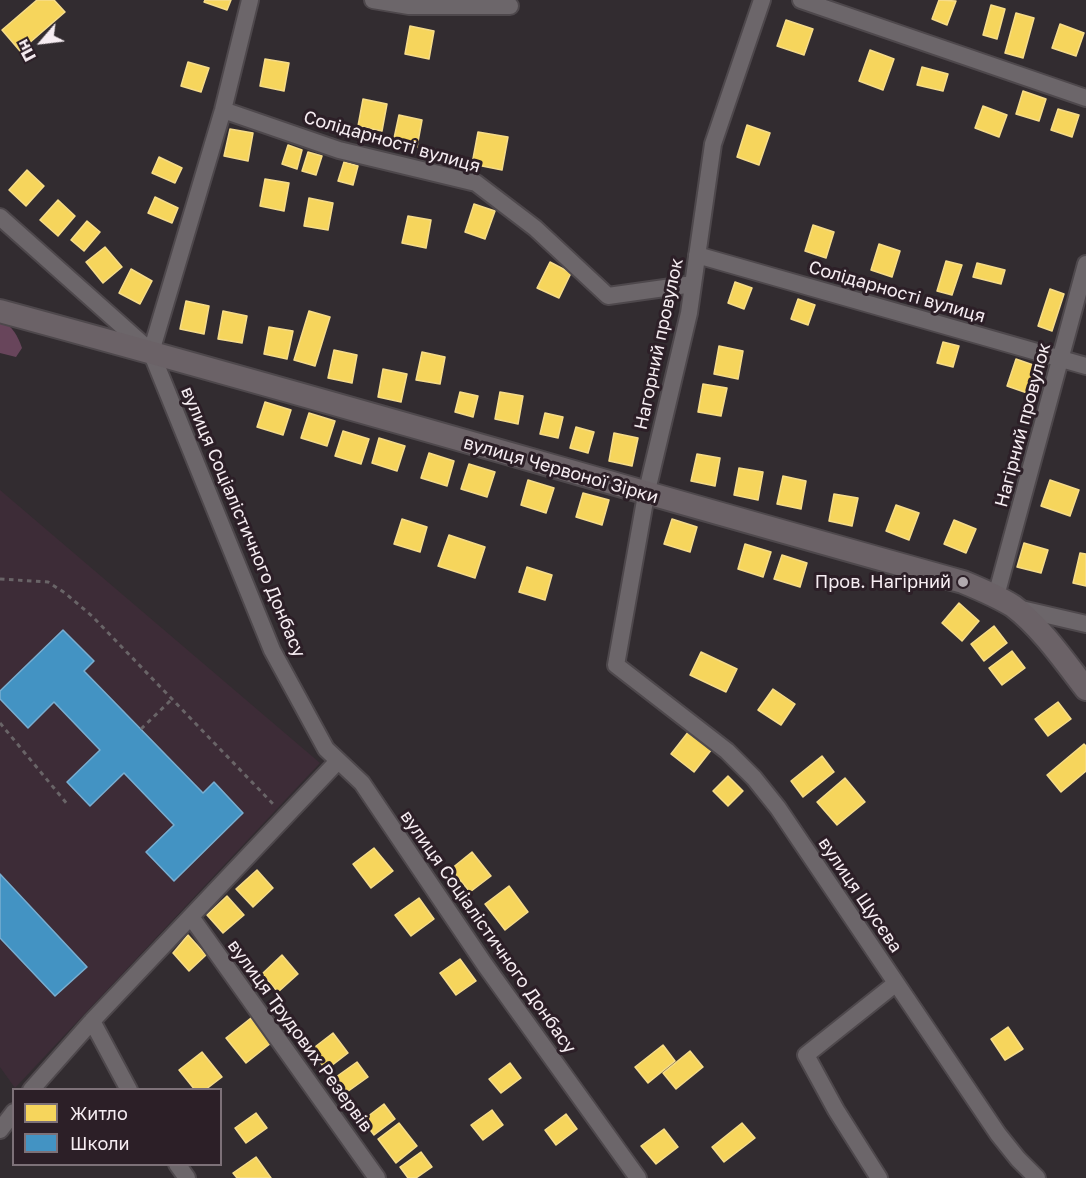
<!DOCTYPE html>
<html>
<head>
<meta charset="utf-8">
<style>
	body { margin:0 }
	#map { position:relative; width:1086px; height:1178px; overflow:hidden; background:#322c30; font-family:"Golos Text",sans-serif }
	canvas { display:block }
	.legend { position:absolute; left:12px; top:1088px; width:210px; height:78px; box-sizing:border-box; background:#2c1f27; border:2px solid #7d7178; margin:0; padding:8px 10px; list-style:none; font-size:18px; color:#f6edf2 }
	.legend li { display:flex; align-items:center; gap:12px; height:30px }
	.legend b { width:30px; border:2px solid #7d7178 }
	.north { position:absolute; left:12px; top:12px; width:60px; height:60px; -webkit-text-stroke:4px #2c1f27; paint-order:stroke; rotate:242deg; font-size:16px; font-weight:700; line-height:24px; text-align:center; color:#f6edf2 }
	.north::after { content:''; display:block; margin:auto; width:21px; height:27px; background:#f6edf2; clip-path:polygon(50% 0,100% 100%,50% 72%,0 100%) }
</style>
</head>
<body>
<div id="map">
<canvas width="1086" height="1178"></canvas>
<ul class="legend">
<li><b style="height:16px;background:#f6d55c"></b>Житло</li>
<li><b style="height:16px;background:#4393c3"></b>Школи</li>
</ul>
<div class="north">Пн</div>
</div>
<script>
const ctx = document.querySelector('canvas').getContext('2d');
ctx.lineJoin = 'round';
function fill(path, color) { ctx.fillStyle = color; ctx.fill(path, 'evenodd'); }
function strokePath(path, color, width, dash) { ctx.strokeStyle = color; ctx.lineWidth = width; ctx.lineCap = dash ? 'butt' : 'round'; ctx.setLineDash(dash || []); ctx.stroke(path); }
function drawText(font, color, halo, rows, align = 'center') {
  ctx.font = font + ' "Golos Text",sans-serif'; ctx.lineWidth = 6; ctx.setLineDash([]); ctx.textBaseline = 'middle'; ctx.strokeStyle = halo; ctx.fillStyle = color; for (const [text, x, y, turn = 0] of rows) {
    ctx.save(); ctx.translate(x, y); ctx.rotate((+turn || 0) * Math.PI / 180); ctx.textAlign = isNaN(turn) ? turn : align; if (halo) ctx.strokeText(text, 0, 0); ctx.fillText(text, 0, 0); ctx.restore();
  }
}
fill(new Path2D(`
	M0,490L320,763L15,1088L0,1067Z`), '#3d2c37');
fill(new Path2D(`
	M0,321C13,325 18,337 22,348L16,357L0,353Z`), '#68455b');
const homes = new Path2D(`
	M37,0H54L65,12L20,51L2,30Z
	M205,0H231L227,10L204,2Z
	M939,0L956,1L947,25L932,19Z
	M991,5L1005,9L997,39L983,35Z
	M1016,13L1034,18L1023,58L1005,53Z
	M786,20L813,29L804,55L777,46Z
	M1060,24L1084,33L1076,56L1052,48Z
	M410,26L434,31L429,59L405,54Z
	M870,50L894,59L883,90L859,81Z
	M265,59L289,63L284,91L260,86Z
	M188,62L209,68L201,92L181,86Z
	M922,67L948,74L943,91L917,85Z
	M1023,91L1046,99L1039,121L1016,114Z
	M363,99L387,104L382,131L358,126Z
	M983,106L1007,115L999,137L975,128Z
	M1058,109L1079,115L1072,137L1051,130Z
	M399,115L422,120L417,147L393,143Z
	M747,125L770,133L759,165L737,157Z
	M230,129L253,133L248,161L224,156Z
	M478,132L508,137L502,170L472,164Z
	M288,145L302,150L297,169L282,164Z
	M308,152L322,156L316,175L302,171Z
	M159,157L182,168L175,183L152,173Z
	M344,162L358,166L353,185L338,181Z
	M27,170L44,186L26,206L9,190Z
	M265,179L289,183L284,211L260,206Z
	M155,197L178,208L172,223L148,213Z
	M309,198L333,203L328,230L304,226Z
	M58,200L75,216L58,236L40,220Z
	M474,204L495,211L485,239L465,232Z
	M408,216L431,220L426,248L402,243Z
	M87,221L100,232L84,251L71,240Z
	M813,225L834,232L826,258L805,251Z
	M879,244L900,251L892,277L871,270Z
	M105,247L122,267L103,283L86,262Z
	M946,261L962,265L952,295L937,291Z
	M550,262L571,273L559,298L537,288Z
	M977,263L1005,270L1001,284L973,277Z
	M131,269L152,281L140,304L119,293Z
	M735,282L752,288L744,309L728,303Z
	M1050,289L1064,294L1052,331L1038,326Z
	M798,299L815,305L808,325L791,319Z
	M186,301L209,306L204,334L180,329Z
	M223,311L247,316L242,343L218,339Z
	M309,311L330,317L315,366L294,360Z
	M269,327L293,331L287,359L264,354Z
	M943,342L959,346L953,367L937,363Z
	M719,346L743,351L738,379L714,374Z
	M334,350L357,355L352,383L328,378Z
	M422,352L445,357L440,384L416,380Z
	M1016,359L1039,367L1030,394L1007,386Z
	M383,369L407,374L401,402L378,397Z
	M703,384L727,388L721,416L698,412Z
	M460,392L478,396L473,417L455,412Z
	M500,392L523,396L518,424L495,419Z
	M265,402L291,410L283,435L257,427Z
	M309,413L335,421L327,446L301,438Z
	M545,413L563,417L558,438L540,434Z
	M576,427L594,432L588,453L570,448Z
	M343,431L369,439L361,464L335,456Z
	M614,433L638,438L632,466L609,461Z
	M379,438L405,446L397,471L372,463Z
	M429,453L454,461L447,486L421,478Z
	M697,454L720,458L715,486L691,481Z
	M469,464L495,472L487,497L461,489Z
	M739,468L763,472L758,500L734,495Z
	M783,476L806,481L801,509L777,504Z
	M528,480L554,488L546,513L521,505Z
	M1050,480L1079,490L1070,516L1041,506Z
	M583,493L609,500L602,525L576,517Z
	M834,494L858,498L852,526L829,521Z
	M896,505L919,513L909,540L886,531Z
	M402,519L427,527L420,552L394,544Z
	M672,519L697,527L690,552L664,544Z
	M954,520L976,529L966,553L944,544Z
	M449,535L485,547L475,578L438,566Z
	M1024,543L1048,550L1041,573L1017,567Z
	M745,544L771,552L763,577L738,569Z
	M1080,553L1086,554V586L1073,583Z
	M782,555L807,563L800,587L774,579Z
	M527,567L552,575L545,600L519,592Z
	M959,603L979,621L962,641L942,623Z
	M994,626L1007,643L984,661L971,644Z
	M1012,651L1025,668L1002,685L989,668Z
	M701,652L737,669L726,692L690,675Z
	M773,689L795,704L781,725L758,710Z
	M1058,702L1071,719L1048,736L1035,719Z
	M689,731L712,749L694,772L671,754Z
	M1084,744L1086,746V771L1061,792L1047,775Z
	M822,756L834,772L803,797L791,781Z
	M728,776L743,791L728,806L713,791Z
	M845,778L865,802L837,825L817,802Z
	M374,848L393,871L371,888L353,864Z
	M472,852L491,876L470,892L451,869Z
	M257,870L273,888L253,907L236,889Z
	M509,886L528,912L505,930L485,904Z
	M227,896L244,915L223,933L207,915Z
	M419,898L434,919L411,936L395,915Z
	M188,935L206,955L189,971L173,953Z
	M282,955L298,974L278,992L262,974Z
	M460,959L476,981L456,995L440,973Z
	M251,1018L271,1043L246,1063L226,1038Z
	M1008,1027L1023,1049L1005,1060L991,1039Z
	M333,1033L348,1053L326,1070L311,1050Z
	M663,1045L675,1061L648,1083L635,1067Z
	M690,1051L703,1067L676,1089L663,1073Z
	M202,1052L222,1077L205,1090H195L179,1070Z
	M357,1062L368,1077L347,1092L336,1077Z
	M510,1063L521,1078L501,1093L489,1079Z
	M384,1104L395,1119L374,1135L363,1120Z
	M492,1110L503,1125L483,1140L471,1125Z
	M256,1113L267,1128L246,1143L235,1128Z
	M566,1114L577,1129L556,1145L545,1130Z
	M399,1123L417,1146L396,1163L378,1139Z
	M742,1123L755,1138L724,1162L712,1147Z
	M664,1129L678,1147L656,1164L641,1146Z
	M421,1152L432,1167L416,1178H408L400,1167Z
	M256,1157L271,1178H237L233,1173Z`);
fill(homes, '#f6d55c');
strokePath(homes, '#f6dc89', 1.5);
const schools = new Path2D(`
	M63,630L94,661L84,671L203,793L214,782L243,813L174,881L146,852L174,825L124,773L90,806L67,782L100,750L54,702L28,728L0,699V691Z
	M0,874L87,967L55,996L0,938Z`);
fill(schools, '#4393c3');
strokePath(schools, '#79aed1', 1.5);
const street = new Path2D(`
	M250,0L223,110L151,352L272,650L326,749L362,783L485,965L638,1178
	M373,0L409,6H510
	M762,0L713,144L689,313L646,495L616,665L727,751L754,778L778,808L998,1134L1018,1159L1037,1178
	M801,0L1086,98
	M223,110L339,150L476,183L535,228L608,296L693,284
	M0,217L148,349
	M697,255L1086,366
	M996,596L1086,264
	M1017,608L1086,624
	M191,917L377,1178
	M92,1021L129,1090
	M31,1090L92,1021L338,761
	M0,1130L14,1112
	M177,1164L187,1178
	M879,1178L836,1110L806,1055L895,984`);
const secondary = new Path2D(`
	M0,311C322,398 642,493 963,582C980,589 997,596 1013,606C1041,627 1065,662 1086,689`);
strokePath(street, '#4e484c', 20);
strokePath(secondary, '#4e484c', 26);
strokePath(new Path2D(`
	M0,579L48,582L65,593L92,616L274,805
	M0,723L68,805
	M141,729L172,699`), '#696467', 3, [4.5, 4.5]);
strokePath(street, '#6c666a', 16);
strokePath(secondary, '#6b6267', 22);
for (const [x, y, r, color] of [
	[963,582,6,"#b1a9ae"]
]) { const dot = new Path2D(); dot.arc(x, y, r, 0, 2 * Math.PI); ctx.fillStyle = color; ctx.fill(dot); strokePath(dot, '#2c1f27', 2); }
drawText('18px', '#f6edf2', '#2c1f27', [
	["Солідарності вулиця",392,142,16],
	["Солідарності вулиця",897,292,16],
	["Нагорний провулок",659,344,-78],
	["Нагірний провулок",1023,425,-75],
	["вулиця Червоної Зірки",561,470,16],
	["вулиця Соціалістичного Донбасу",243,522,67],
	["вулиця Щусєва",860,895,56],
	["вулиця Соціалістичного Донбасу",488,932,55],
	["вулиця Трудових Резервів",300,1036,54]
]);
drawText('18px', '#f6edf2', '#2c1f27', [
	["Пров. Нагірний",951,582]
], 'right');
</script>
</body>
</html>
